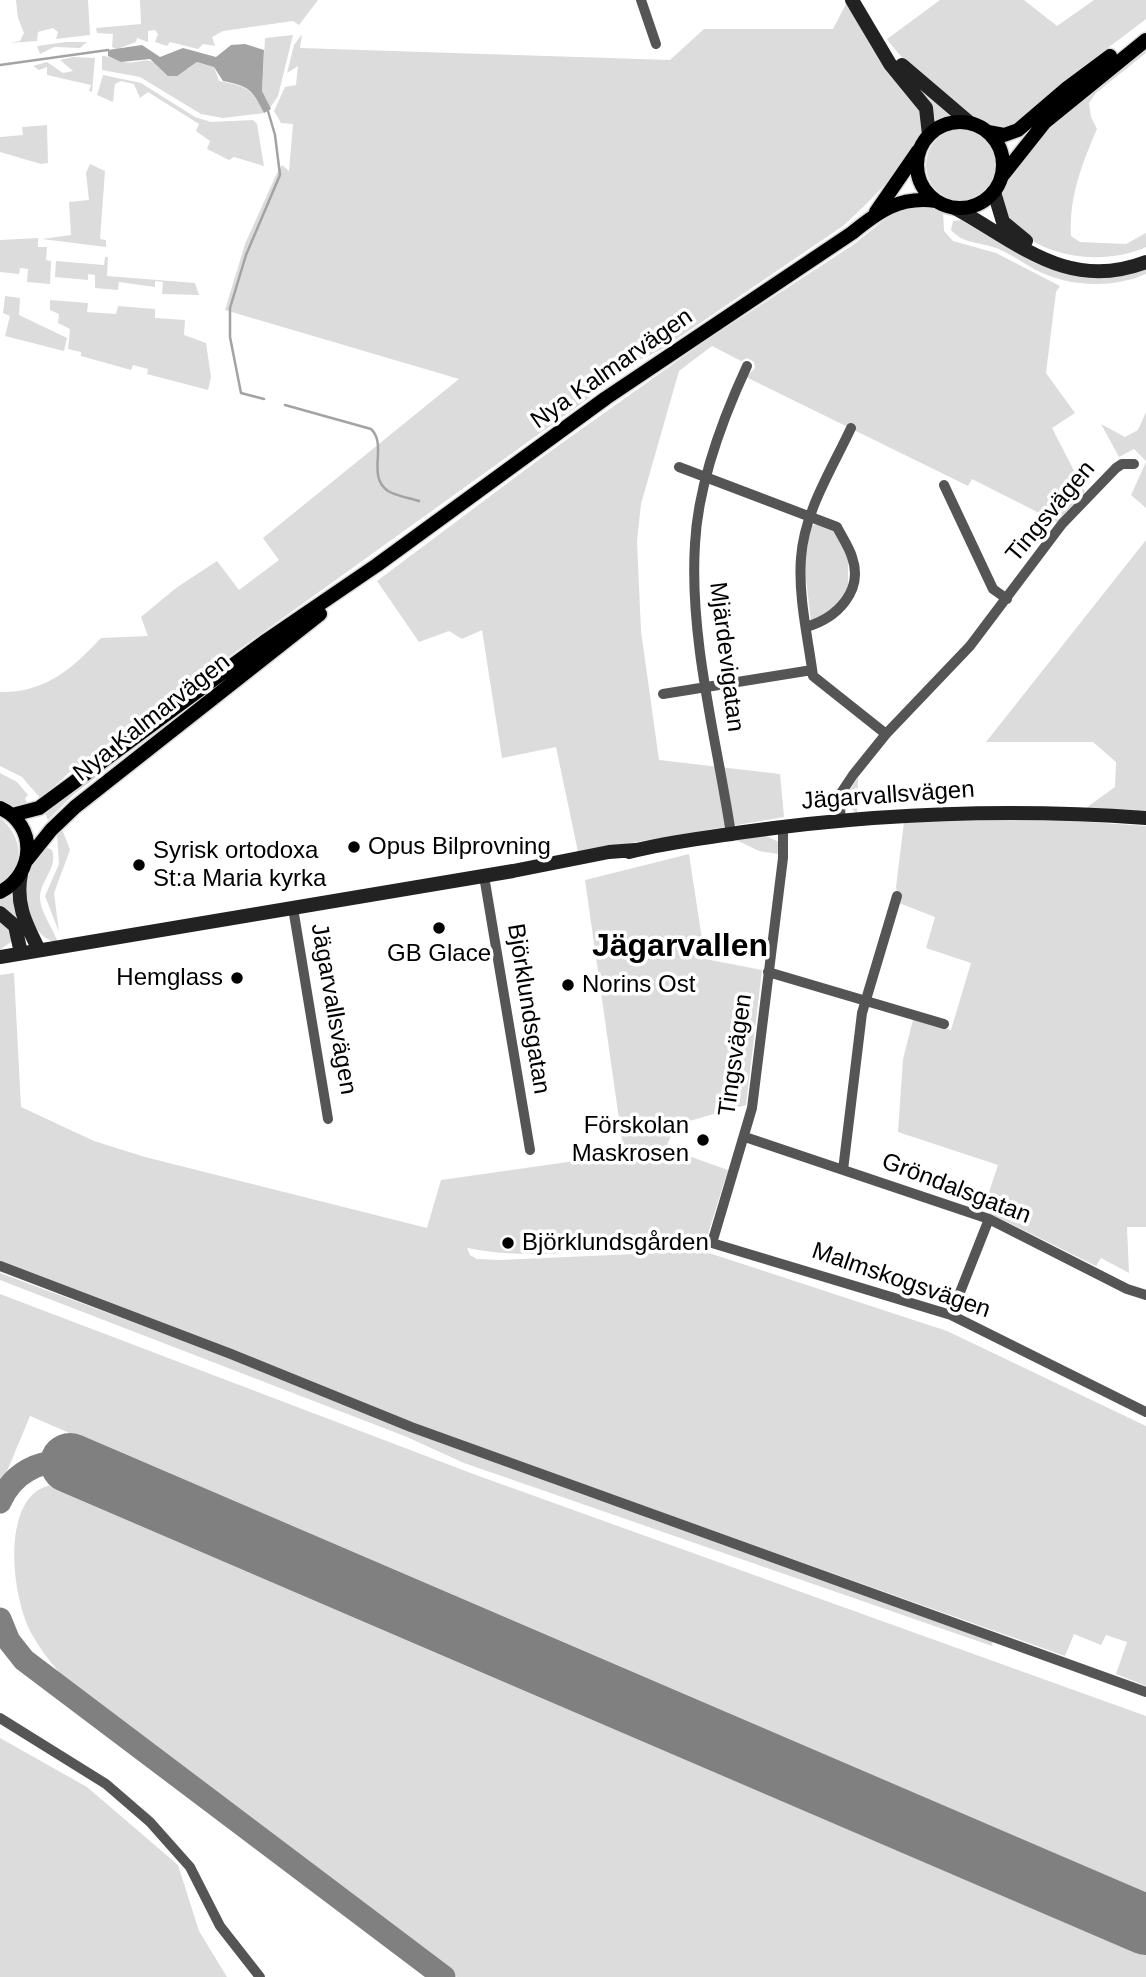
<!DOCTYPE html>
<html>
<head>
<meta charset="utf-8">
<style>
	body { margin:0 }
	canvas { display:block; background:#fff }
</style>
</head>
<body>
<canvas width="1146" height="1977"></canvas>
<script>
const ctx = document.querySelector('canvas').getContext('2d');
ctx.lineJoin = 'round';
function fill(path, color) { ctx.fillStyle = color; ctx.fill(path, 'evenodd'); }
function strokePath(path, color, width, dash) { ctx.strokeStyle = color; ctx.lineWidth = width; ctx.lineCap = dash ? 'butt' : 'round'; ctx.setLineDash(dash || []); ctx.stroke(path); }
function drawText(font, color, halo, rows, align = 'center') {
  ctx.font = font + ' Helvetica,sans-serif'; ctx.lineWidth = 7; ctx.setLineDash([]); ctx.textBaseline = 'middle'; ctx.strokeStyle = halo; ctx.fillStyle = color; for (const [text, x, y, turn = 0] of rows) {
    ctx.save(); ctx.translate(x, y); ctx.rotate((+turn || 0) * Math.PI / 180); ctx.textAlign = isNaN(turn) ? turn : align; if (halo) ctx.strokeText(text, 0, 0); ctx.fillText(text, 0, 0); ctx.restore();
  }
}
fill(new Path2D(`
	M16,0H88L90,35L56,39L58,32L53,28L38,32L37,41L10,43L20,41L24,33L18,18Z
	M140,0H318L299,25L293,21L223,31L212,37L215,46L203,44L198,49L170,42L167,46L155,42L158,34L155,30L148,31V42L137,38L136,42L117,49L112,47L113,34L97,33L96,28L141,24Z
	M940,0H1024L1057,26L1094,0H1146V19C1118,41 1088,62 1060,84C1045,97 1030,119 1011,125C977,135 905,65 887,39Z
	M846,4L917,104C921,112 926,121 923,130C914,159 866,205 843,226L662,349L620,370L589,398L74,768L41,799L22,777L0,766V692C45,693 72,669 101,638L148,636L141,617L176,588L217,561L239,590L279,560L263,538L459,379L225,310L245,244L276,175L282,165L289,171L293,124L281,123L274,111L285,87L296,85L298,66L287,73L294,45L302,34L300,48L670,60L704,29H833Z
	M293,35L278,96L270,108L262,92L265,38Z
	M66,42H87L80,48L54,47L40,54L37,46Z
	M1146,45V53L1096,93L1089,103L1091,117L1097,129C1082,164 1069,196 1071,236L1080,242L1126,244L1146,233V247C1104,266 1041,259 1010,222C1005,216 1004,204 1001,196L1006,185L1053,122Z
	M102,56C111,56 116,61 124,62C140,65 148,53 161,69H188L197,62L214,67L219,81C247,87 250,86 264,113L223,118L201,114L140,77L102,70Z
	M73,57L95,58L92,92L89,91L91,85L47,75V67L39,70L33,66L47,62L63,73L73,71L60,60Z
	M900,68L955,116L936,122L932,107Z
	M103,75L141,83L195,117L211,122L253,120L257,124L264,166L234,157L229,160L207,149L210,141L196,131L199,124L148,92L140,98L134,84L121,81L115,84L113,102L97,95Z
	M47,125L48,163L41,164L0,152V137L23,135L22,127Z
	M926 165a36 36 0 1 1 72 0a36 36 0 1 1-72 0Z
	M90,164L105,171L100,239L106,240V247L42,239L71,235L69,202L89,200L86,173Z
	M918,205L943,211L944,231L953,241L996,253L1060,286L1056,292L1046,373L1075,413L1052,428L1085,492L1057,522L972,479L968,486L746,377L755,368L754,362L747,358L741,361L712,346L679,371L641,504L637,541L641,631L659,760L780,774L784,817L578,852L556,747L502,758L482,630L462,639L449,631L419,642L377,581L541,458L704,342L853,245L894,212Z
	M961,220L1035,263L1064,273L1146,268V274C1112,289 1067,287 1034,269C1022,262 1009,253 996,248C980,242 963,244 951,230L953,221Z
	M38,238V247H47L46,260L51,261L50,284L27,282L28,269L20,268L19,274L0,272V240Z
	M105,257H108L107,276L195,283L199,295L162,294L163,282L155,281V287L119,282L118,290L95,288V275L88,274V280L55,277L56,261L104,265Z
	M5,296L20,298L19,315L67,338L64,351L5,336L10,316L3,313Z
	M50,300L88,303L87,312L116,314L118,306L155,309V318L185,320L184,335L206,343L211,377L208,390L147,374L148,369L133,365L131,370L81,356V352L68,349L70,329L58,323L59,314L50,310Z
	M1146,412V461L1134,449L1119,457L1101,424L1125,437L1138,430Z
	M1146,462V508L1131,495Z
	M817,523L836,532L848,556V592L837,607L811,621L804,562L811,527Z
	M1146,540V814L1086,808L1115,787L1116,762L1093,742H986Z
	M248,662L74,794L48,820L45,813L71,791Z
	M0,773L17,782L28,795L25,798L28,806L16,807L0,801Z
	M858,777L857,813L846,805L848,793Z
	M0,818C22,835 27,867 0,883Z
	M982,820H1061L1146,826V1227H1127L1129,1273L1101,1258L1096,1266L983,1210L998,1165L898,1132L903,1059L913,1020L951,1030L971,963L926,948L935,917L899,903L896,887L904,822Z
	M62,829L70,850L54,893L59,932L45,896L59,864L57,834Z
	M764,835L779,842L778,854L759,851L734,839Z
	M46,847L52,850C58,868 41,879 40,897C40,912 53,928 58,943C34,939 19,903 26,880C30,868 39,857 46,847Z
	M689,854L705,959L762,970L746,1105L675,1125L666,1148L728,1170L707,1237L702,1243L682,1242C611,1248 537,1262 467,1248L470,1255L477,1259L499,1260L703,1251L947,1331L1146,1426V1686L1116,1674L1127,1642L1106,1635L1101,1645L1074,1634L1065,1656L416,1425L0,1262V975L14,973L21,1107L94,1141L145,1157L427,1228L441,1180L624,1154L585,880Z
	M11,893L21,923L0,908V899Z
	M0,919L6,923L12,941L0,950Z
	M0,1273L232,1359L409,1431L993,1639L992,1646L464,1463L407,1437L0,1280Z
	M0,1294L476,1475L1146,1716V1896L30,1416L0,1488Z
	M53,1485L1146,1953V1977H457L81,1695C63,1677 46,1659 33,1636C10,1597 0,1491 53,1485Z
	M0,1738L87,1787L178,1865L199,1931L227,1977H0Z`), '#dcdcdc');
fill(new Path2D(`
	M245,44L264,50L262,91L271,109L264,113C251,88 250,87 223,81L214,67L197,62L177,76H168L150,59L121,62L108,56V50L142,45L160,57L183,48L216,57L231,45Z`), '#a3a3a3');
strokePath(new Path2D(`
	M0,65L108,50
	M264,399L241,393L230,337V308L246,255L280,175L275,135L268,111
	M285,405L371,429C388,445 366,476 388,491C396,496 410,498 419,501`), '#a3a3a3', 2.5);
strokePath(new Path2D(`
	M0,1502C12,1474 39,1458 70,1463
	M0,1619L9,1641L24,1660L444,1977`), '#808080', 23);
strokePath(new Path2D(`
	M70,1463L1146,1925`), '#808080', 60);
const primary = new Path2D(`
	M917 165a43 43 0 1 1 86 0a43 43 0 1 1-86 0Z
	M988,132L1004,135L1018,130L1067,88L1110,56
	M1003,175L1045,122L1146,40
	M876,212L918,151
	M0,808C38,825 35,874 0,892
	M12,815L39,808L267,640L377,565L606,398L852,233C879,211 900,196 936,201
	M27,860L51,830L75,807L320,614`);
strokePath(primary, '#dbdbdb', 17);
strokePath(new Path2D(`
	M641,0L656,44
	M851,428C832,469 804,512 801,558C798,596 808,638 813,676L886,734
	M679,467L837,527C842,537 849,547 852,557C864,591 837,618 806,627
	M944,485L993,589L1007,599
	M663,694L812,670
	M840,819L841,793L853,775L886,734L970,646L1062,524L1116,468L1122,464H1134
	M783,827V858L752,1108L712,1243L951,1315L1146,1412
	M731,834C717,741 689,639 695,544C698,485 722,420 747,366
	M484,876L530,1150
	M293,908L328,1119
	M768,972L944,1024
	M745,1137L989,1219L1127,1289L1146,1295
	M843,1170L862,1013L897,896
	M0,1266L231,1354L411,1427L1146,1692
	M951,1315L989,1219
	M0,1718L106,1784L150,1822L190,1867L220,1926L260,1977`), '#555', 10);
strokePath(new Path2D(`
	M852,0L890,64L926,108L929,135
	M902,65L970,123
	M994,192L1003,222L1026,241
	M955,208C1019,243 1068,292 1146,262
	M629,852C666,842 706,838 744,832C878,813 1011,808 1146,818
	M21,874C15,904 26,924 39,950
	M0,913L15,926L21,953
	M0,957L513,871L609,852L635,850`), '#222', 14);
strokePath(primary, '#000', 14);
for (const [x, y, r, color] of [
	[354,847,7,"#000"],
	[139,865,7,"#000"],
	[439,928,7,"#000"],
	[237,978,7,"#000"],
	[568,985,7,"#000"],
	[703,1140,7,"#000"],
	[508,1243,7,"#000"]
]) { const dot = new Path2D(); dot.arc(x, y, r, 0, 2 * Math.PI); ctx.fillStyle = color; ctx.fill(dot); strokePath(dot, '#fff', 2.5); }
drawText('24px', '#000', '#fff', [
	["Nya Kalmarvägen",612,369,-35],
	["Tingsvägen",1051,512,-50],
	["Mjärdevigatan",726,657,83],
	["Nya Kalmarvägen",152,718,-38],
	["Jägarvallsvägen",888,796,-4],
	["Jägarvallsvägen",333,1009,80],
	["Björklundsgatan",528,1009,81],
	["Tingsvägen",736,1055,-82],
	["Gröndalsgatan",956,1189,21],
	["Malmskogsvägen",901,1281,19]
]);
drawText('24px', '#000', '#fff', [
	["Opus Bilprovning",368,847],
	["Syrisk ortodoxa",153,851],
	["St:a Maria kyrka",153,879],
	["GB Glace",439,954,"center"],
	["Hemglass",223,978,"right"],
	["Norins Ost",582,985],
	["Förskolan",689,1126,"right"],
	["Maskrosen",689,1154,"right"],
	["Björklundsgården",522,1243]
], 'left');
drawText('bold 32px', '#000', '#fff', [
	["Jägarvallen",680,947]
]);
</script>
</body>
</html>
